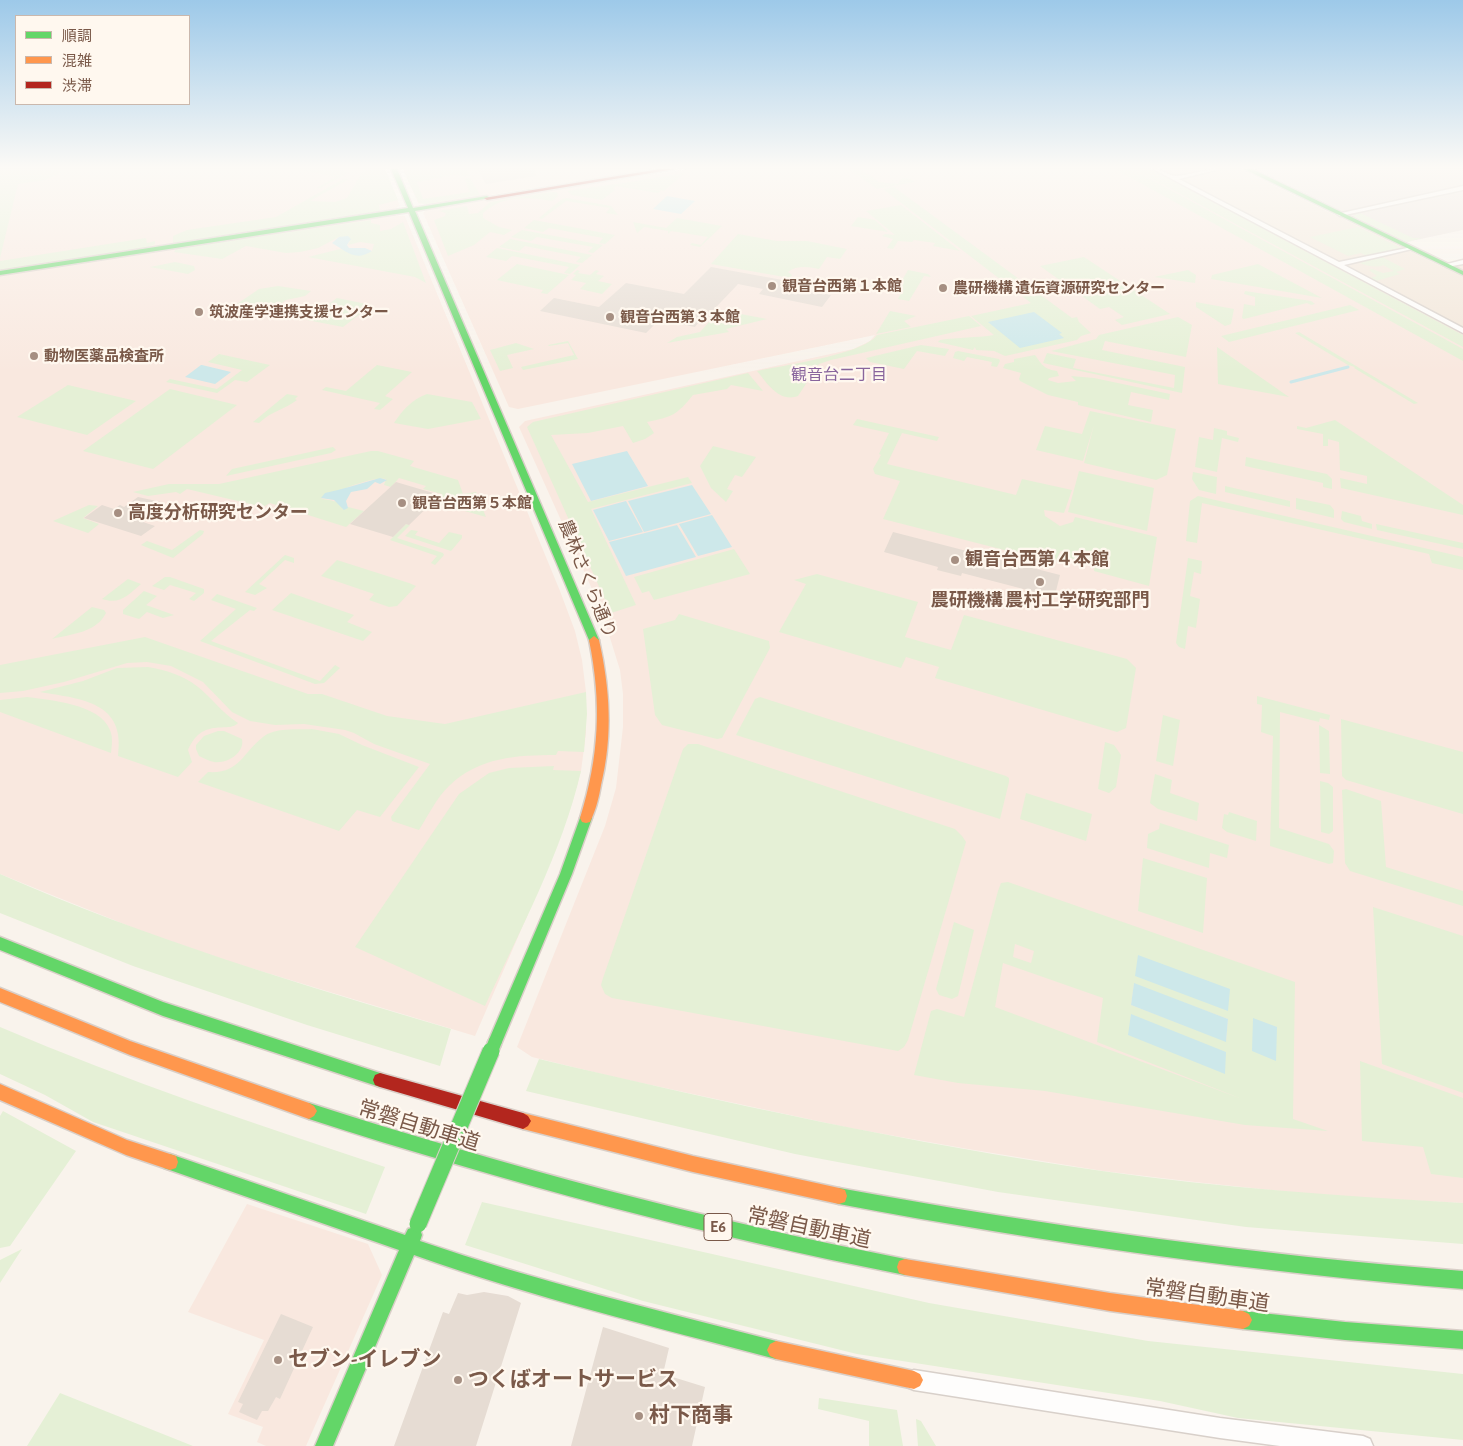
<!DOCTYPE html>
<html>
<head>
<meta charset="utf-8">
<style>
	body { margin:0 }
	#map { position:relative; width:1463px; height:1446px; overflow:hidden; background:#f9f3ec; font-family:"Alegreya Sans","Noto Sans JP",sans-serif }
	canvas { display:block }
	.legend { position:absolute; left:15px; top:15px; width:175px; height:90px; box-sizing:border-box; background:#fff8ef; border:1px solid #cab8ad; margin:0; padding:6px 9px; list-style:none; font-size:15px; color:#7a5949 }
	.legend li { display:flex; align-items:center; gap:10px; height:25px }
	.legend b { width:25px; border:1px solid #cab8ad }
</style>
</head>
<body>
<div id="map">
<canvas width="1463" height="1446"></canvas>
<ul class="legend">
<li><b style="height:6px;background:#63d668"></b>順調</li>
<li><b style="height:6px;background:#ff974d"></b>混雑</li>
<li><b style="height:6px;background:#b3261e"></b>渋滞</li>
</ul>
</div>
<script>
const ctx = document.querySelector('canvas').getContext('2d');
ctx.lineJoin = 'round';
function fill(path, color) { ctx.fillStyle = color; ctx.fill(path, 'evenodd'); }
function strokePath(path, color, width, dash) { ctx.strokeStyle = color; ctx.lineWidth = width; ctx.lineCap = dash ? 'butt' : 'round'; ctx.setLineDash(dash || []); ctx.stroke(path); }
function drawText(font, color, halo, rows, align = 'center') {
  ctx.font = font + ' "Alegreya Sans","Noto Sans JP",sans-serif'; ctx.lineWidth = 4.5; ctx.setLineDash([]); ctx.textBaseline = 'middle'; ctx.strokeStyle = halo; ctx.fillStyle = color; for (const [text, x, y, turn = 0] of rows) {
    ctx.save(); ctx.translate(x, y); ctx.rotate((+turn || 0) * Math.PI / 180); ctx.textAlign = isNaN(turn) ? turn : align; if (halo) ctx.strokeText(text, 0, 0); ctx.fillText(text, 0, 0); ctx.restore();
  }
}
fill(new Path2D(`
	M1160,169H1240L1445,268L1463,263V329Z`), '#f2e6d9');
fill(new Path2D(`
	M0,169H385L400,206L394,209L0,270Z
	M403,169H656L426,205L418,203Z
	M689,169H1152L1463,334V1203L1328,1196L1195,1182L1103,1171L968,1149L850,1128L614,1077L532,1057L517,1047L605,826L616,788L623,727V694L620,670L601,609L519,427L525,421L853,349L870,341L875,335L518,409L509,407L423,213L428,209Z
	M394,215L405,216L560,591L575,631L582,660L586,692V733L581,771L570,810L554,854L475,1036L234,963L141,931L0,874V276Z
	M247,1204L368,1244L382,1275L306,1446H266L257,1442L263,1427L228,1414L264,1340L188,1312Z`), '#f9e8df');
fill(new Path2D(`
	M1255,169H1463V230L1407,242Z`), '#ece3dd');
fill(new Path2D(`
	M0,169H48L63,172L45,180L18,184L0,258Z
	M297,169H332L350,172L320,188H317L336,177Z
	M364,169H385L398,200L379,205L380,211L173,243V236L187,230L276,217L345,178L349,179L310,201L335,202L347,198Z
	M412,169H466L470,176L453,175L417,182L423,199L470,192L464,178H470L480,195L426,204L419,203L404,172Z
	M849,169H860L879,182L898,184L902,178H908L915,182L877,189Z
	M1115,169H1132L1463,349V361Z
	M1134,169H1151L1463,335V347Z
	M685,173L664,191L617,184Z
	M615,184L661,191L658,193L616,186L613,189L615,190L602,200L572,195L567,191Z
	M894,187L1072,318L1077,317L1079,322L1091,333L1081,336L1077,340L1005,356L994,351L976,350L975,347L973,350L938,342L940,340C959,337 975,338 994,335L971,316L1031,303L883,189Z
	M550,192H557L558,196L552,201C527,197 503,195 483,213V218L499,227L512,230L504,235L490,232L474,245L448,256L434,220L445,216L446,213L439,211L467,206L469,214L478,213L490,202Z
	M567,198L611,206L618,215L606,213L610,208L566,201L542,219L539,218L562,199Z
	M901,205L960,251L933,246L935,243L914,240L912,242L898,241L893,249L887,248L893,239L882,236L885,234L895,235L866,211Z
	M1360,213L1413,238H1422L1407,242L1353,216Z
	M858,217L875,220L888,232L851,226Z
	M677,218L722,226L700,247L690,245L692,243L701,245L708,237L671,231L668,234V231L644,227L637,233L633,222L666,228Z
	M371,220V223L380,225V231L391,229L403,222L426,283L415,277L308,257L340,249L359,255L372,251L374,244L360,242L348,245L350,241L339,237L318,248L300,252L286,253L246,246L222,259L174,252L176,249Z
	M534,220L615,235L605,244L599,243L603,238L549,228L543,232L524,228Z
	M1358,227L1400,248L1367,256L1361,253L1348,256L1310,237Z
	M522,230L603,245L593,253L588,252L593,247L537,237L531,241L511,237Z
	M738,234L777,241H807L847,249L840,259L827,257L819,269C808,267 797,265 788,272L792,275L790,278L711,264Z
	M146,238L147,243L155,241V244L149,247L0,270V261Z
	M510,239L592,255L582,263L576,262L581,257L525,246L519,251L499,247Z
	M497,248L580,265L570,274L564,273L569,267L512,256L506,261L486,257Z
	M1084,257L1170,314L1122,325L1115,320L1124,317L1109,307L1100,309L1040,266Z
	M1382,257L1405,269L1396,272L1400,274L1376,281L1370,278L1377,276L1369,270L1372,269L1383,273L1394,271L1383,265C1378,268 1367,266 1359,263Z
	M175,262L194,266L195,270L188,274L150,267Z
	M517,264L569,275L547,294L541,293L543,290L497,280Z
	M1258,264L1322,298L1211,279L1212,275Z
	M577,270L580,271L578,273L590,275L596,270L599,271L596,274L604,276L598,281L612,284L602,294L580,289L586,283L571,280L576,275L573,274Z
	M908,270L928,274L931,277L924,276L909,301L898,299L902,291L897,289Z
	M1188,270L1196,275L1195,283L1154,277Z
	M278,286L311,291L305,296L286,300L269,312L234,306L259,289Z
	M1245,291L1311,301L1315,304L1311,305L1307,303L1244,319L1242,318L1244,304L1255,306V297L1244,294Z
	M337,298L372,305L343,327L307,320Z
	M1196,302L1234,309L1231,324L1225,326L1196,307Z
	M1350,305L1359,310L1229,342L1221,336Z
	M720,310L767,319L726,329L729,332L667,343L677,337L700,332Z
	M890,311L916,316L904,321L911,327L876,334Z
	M969,316L981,326L831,360L819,364L798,396C779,403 767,383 757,371C784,365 862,355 877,335Z
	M1178,317L1192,325L1186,357L1105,341L1102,350L1185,367L1182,393L1043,363L1047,353L1076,359L1073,368L1174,388L1175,375L1051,351L1096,339L1099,335Z
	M1299,332L1418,403L1414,404L1354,368L1355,367L1348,365L1295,333Z
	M568,341L578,359L523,370L521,367L574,355L568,343L549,346L548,345Z
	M516,343L534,349L507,355L513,368L500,371L490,350Z
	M921,345L949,349L945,356L917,351L904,369L870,362L866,358Z
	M1217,347L1289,397L1218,384Z
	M958,351L999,359L1000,361L997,367L991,366L992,362L967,357L964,361L953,358L955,352Z
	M219,354L270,365L247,382L235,380L217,393L166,382L170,379L217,389L242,370L208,362Z
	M1035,355C1042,365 1044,369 1057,371L1059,376L1049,378L1048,380L1058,383L1076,381L1071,376L1094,378L1170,394L1169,400L1131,392L1128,405L1153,410L1151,422L1078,405V402L1048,395L1020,381L1019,379L1021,373L1003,368L1005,364L1014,362V359Z
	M377,365L412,372L385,396L393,399L380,410L374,409L380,403L322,390L326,387L346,391Z
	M748,373L763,391L731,385L727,389L693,395C677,415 672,417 647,422L654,433L645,439L633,443L623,426L588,433L551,435L588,502L688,477L692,483L591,509L636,605L611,613L527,427L533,422Z
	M68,385L136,401L87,435L17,417Z
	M170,389L237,405L153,469L83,451Z
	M287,394L298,396L295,399L297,400C284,410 273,410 259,423L253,422Z
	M427,394L472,402L481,419L428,429L394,423C402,411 412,399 427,394Z
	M1090,411L1176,429L1167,475L1156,480L1084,463L1094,425L1083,461L1036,450L1045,426L1082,434Z
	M857,419L939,437L937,441L902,433L887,464L1016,495L1022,479L1072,490L1064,513L1044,510L1045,516L1060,526L1073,522L1075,517L1157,537L1149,586L1094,571L1095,564L1069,558L1061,550L1055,563L883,519L900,481L875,474L873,469L881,455L879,454L889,433L853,425Z
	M1335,420L1463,505V515L1341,488L1340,478L1367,484V476L1340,470L1339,442L1328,439V446H1323V434L1297,429V426L1306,428Z
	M1214,428L1227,431V435L1239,438L1238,442L1222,438L1217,472L1195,467L1199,437L1213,440Z
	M713,446L756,457L742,477L735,475L727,489L733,491L726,502L711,488L700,466Z
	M333,447L336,450L331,453L226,476L232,469Z
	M371,451H378L414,461L410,466L458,480L463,494L476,492L486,517L440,504L431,506L442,494L423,489L426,486L399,478L391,487L384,485L386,479C370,476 337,492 321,498C330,502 337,498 343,509L348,507L364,511L346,527L270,503L263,507L187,489L180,494L176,492L148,496L133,492L169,484H219Z
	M1246,457L1327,474L1332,479V489L1323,487V483L1245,466Z
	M1079,471L1154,488L1147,531L1068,512Z
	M1193,472L1217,477L1216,494L1199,490L1192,479Z
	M1225,486L1290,501V507L1225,492Z
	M1198,496L1463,557V570L1432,563L1429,554L1202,503L1197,543L1186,541L1190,501Z
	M1296,498L1330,505L1334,510V518L1296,509Z
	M89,505L98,506L83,518L99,524L88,533L53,521Z
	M1342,511L1361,516L1362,521L1372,524V529L1344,522L1341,519Z
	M406,524L410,525L397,538L443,553L444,555L435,565L431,563L437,556L390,540Z
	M1376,524L1463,543V549L1377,530Z
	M200,530L204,531L203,534L173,558L141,545L147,541L172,550Z
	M411,530L418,531L415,535L439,543L449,532L462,535V538L451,551L405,536Z
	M734,549L750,574L654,600L649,591L642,593L634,577Z
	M285,555L294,558V563L285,560L259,584L267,588L255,595L245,592Z
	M1188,558L1202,561L1201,574L1194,572L1190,596L1200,599L1196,628L1188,626L1185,649L1179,647L1176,643Z
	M337,560L409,583L416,586L397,606L389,607L369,600L374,594L321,576Z
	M817,574L918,602L905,637L951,650L964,615L1127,659L1136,668L1126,728L1117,732L935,678L939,667L906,657L901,668L779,632L806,584L794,580Z
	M165,577H170L204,589V593L194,601L189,599L196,593L170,585L164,590L152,586Z
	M128,579L141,584C128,595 120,605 102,599Z
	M144,591L157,596L146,605L174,615L163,618L147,612L139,619L123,614V610Z
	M291,593L354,615L347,622L372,632L363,641L272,610Z
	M217,594L257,608L254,611L250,610L211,641L320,681L335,665L340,668L324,683L315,684L200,641L236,609L211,600Z
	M92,607L104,610L106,613C96,633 71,634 52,639Z
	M679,614L769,641L770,648L722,738L717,739L662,725L655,715L643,629L675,620Z
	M145,637L308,694H322L387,716L445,724L586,692L587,714L584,752L558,751L556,755C517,755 479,757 449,786C437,797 428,816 419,830L392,821L391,817L430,764L374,744L354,733L345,730L304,724L275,725L250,721L232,712L203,682L171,666L147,662L127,663L64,682L23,691L0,693V665Z
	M148,667C166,670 183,675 198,687C212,698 221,712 238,723C228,734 203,716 188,750L192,762L178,777L118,756C126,702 82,699 40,692L83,681L117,668Z
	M1257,696L1330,715L1329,720L1320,718L1319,722L1280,712L1279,828L1329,844L1334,851L1333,863L1329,864L1270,846L1273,736L1261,732L1262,705L1257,704Z
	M27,697C50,700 100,704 110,730C113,737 112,745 111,753L0,712V700Z
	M760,697L1006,776L1009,778V782L1000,819L736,735L755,699Z
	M1163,715L1180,720L1173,766L1156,761Z
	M1341,719L1463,752V814L1346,780L1342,776Z
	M1319,725L1329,731L1330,774L1320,773Z
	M312,729L339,734L362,745L419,767L380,817L357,810L339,831L198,782L208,772C240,774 242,753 263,737C275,727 297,730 312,729Z
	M218,731H224L242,739C245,753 227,764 214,762C209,761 204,758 199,756L196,749V745L204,736Z
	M1105,742L1114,745L1121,755L1116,787L1109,793L1098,789Z
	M688,744H698L955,829L962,836L966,842L908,1040L904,1047L898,1051L612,998L605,994L601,985L603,978L683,749Z
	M554,766L553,770L581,771C562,853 520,930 485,1006L355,947L459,794L489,773L509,768Z
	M1155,774L1172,780L1170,793L1199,803L1197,821L1158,809L1150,803Z
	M1320,781L1328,783L1333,787V831L1329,834L1321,832Z
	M1346,789L1381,801L1386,867L1463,891V906L1350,871L1345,863L1342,790Z
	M1026,793L1092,814L1086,841L1020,819Z
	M1229,812L1257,821L1256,841L1227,832L1222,828L1224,814L1228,815Z
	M1160,823L1229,845L1227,858L1210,853L1209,868L1147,848L1148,834L1159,829Z
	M1143,858L1207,878L1203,933L1138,911Z
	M0,874C146,938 299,984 451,1029L440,1066L307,1025L133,966L0,913Z
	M1008,882L1295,982L1293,1119L1328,1131L1245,1125L1045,1091L958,1083L914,1075L931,1011L937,1009L964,1017L998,891L1001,883ZM1015,944L1034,951L1031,963L1013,957ZM1003,963L1103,998L1097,1042L1242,1099L995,1007ZM1134,984L1228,1019L1226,1041L1131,1005Z
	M1373,907L1463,936V1093L1382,1064Z
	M954,922L974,930L958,996L952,999L939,995L936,989Z
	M0,1027C126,1081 255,1124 385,1167L366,1214L93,1122L45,1095L0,1074Z
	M539,1059C725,1103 913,1144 1102,1171C1222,1188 1342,1196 1463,1203V1244L1246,1227L998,1192L795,1154L526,1091Z
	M1360,1061L1463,1098V1178L1431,1174L1423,1147L1362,1141Z
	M3,1111L76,1151L10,1246L0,1248V1116Z
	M482,1202L929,1303L1148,1341L1463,1374V1440L1238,1418L1160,1401L857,1354L643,1301L465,1245Z
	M22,1249L0,1283V1260Z
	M60,1393L193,1446H27Z
	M819,1398L897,1410L903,1446H869V1421L818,1409Z
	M916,1419L921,1421L936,1446H918Z`), '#e5f0d6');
fill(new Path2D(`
	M667,196L695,201L681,214L653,209Z
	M348,236L351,239L347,245L349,248H365L372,251C355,262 346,251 332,243L339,237Z
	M1034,312L1062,333L1059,334L1064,338L1020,348L988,322Z
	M201,365H202L231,372L215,384L185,377Z
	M627,451L648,486L591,501L572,464Z
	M380,478L387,480L380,484L375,482L367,489L351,492L346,501L348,508L344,510L334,500L321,498L325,493C344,489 361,483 380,478Z
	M692,485L711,514L644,532L628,501Z
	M626,501L643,532L609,541L593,510Z
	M712,515L732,547L698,556L679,524Z
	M677,525L696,557L626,576L609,542Z
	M1138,955L1230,989L1228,1011L1135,976Z
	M1134,983L1228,1019L1226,1042L1131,1005Z
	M1131,1014L1226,1052L1225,1074L1128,1035Z
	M1253,1018L1277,1027L1276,1061L1252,1051Z`), '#cde8ea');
strokePath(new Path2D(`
	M1291,382L1348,367`), '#cde8ea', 3);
fill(new Path2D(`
	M477,169H535L536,176L486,184Z
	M711,267L799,283L796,288L831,295L822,307L759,294L763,289L738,284L701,323H698L695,327L659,320L646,333L540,311L554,298L599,307L626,283L684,294Z
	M396,482L440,495L409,525L406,524L393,537L350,524Z
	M138,497L161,502L139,518L142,519L140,521L155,526L141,536L84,518L102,505L114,509L120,505L124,507Z
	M893,532L1060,575L1055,595L1054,597L962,573L961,576L937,570L938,567L884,552Z
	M484,1292L508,1296L521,1303L476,1446H394L443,1312L449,1314L458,1293L467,1295Z
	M281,1314L313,1327L280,1399L276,1397L268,1411H262L257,1420L239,1412L243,1404L238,1402Z
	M603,1327L669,1348L663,1374L705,1387L692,1446H571Z`), '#e6dcd3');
const street = new Path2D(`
	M1153,169C1162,169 1169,176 1176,176C1191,175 1205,169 1220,169L1179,179L1339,262L1412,247V249L1344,265L1463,328V333Z
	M1463,186V190L1340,216L1337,214Z
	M1463,260V264L1447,267L1443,265Z
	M914,1370L1220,1418L1363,1436L1370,1439L1373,1446H1280L1220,1438L914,1390L907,1387L904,1380L907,1373Z`);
const fast = new Path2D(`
	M391,169H397L413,208L487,196L490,198L415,211L599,640L598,643H590L589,640L409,212L0,275V271L408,208Z
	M1244,169H1252L1463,271V275Z
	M586,813L590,814L592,818L572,874L500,1047L495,1049L490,1047L488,1042L560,874L580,818L582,814Z
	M0,937L163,1002L380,1073L385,1075L387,1080L385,1085L380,1087L163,1016L0,950Z
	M309,1103C505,1166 703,1219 905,1259L911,1261L913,1267L911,1273L905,1275C703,1235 505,1182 309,1119L304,1116L301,1111L304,1106Z
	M170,1154L405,1235L408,1229L414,1227L420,1229L422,1235L420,1241C536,1281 657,1310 776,1341L782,1344L785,1350L782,1356L776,1359C655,1327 532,1297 414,1255L333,1446H315L399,1250L164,1168L162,1162L164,1156Z
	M839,1188C1046,1226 1253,1255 1463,1271V1289C1253,1272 1046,1243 839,1204L833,1202L831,1196L833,1190Z
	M1243,1311L1345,1322L1463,1331V1349L1345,1340L1243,1329L1237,1326L1234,1320L1237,1314Z`);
const slow = new Path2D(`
	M594,636L599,640C610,689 613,736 601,785C599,797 596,810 590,822L586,823L582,822L580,818C599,756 602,704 589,640Z
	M0,988L130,1041L309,1103L314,1106L317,1111L314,1116L309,1119L130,1055L0,1002Z
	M0,1084L127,1140L176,1156L178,1162L176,1168L170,1170L126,1155L0,1100Z
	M523,1113L693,1156L839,1188L845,1190L847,1196L845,1202L839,1204L693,1172L523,1129L518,1126L515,1121L518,1116Z
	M905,1259L1110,1293L1243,1311L1249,1314L1252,1320L1249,1326L1243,1329L1110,1311L905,1275L899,1273L897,1267L899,1261Z
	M776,1341L914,1371L920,1374L923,1380L920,1386L914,1389L776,1359L770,1356L767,1350L770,1344Z`);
const jam = new Path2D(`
	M660,169H675L487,200L484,198Z
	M380,1073L523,1113L528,1116L531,1121L528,1126L523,1129L380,1087L375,1085L373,1080L375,1075Z`);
strokePath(street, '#d8d0ca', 3);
strokePath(fast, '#d9cfc8', 3);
strokePath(slow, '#d9cfc8', 3);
strokePath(jam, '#d9cfc8', 3);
fill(street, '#fefdfc');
fill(fast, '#63d668');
fill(slow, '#ff974d');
fill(jam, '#b3261e');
const fastBridgeFar1 = new Path2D(`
	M491,1052L495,1042`);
const fastBridge = new Path2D(`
	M418,1224L491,1051`);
strokePath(fastBridgeFar1, '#d9cfc8', 16, []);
strokePath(fastBridge, '#d9cfc8', 19, []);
strokePath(fastBridgeFar1, '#63d668', 13);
strokePath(fastBridge, '#63d668', 17);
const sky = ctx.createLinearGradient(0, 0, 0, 372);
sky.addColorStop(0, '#9dc9e9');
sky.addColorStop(0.45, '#fcfaf6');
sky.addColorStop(1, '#fcfaf600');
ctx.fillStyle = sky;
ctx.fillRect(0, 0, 1463, 372);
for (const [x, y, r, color] of [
	[772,286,5,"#a68f82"],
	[943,288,5,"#a68f82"],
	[199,312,5,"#a68f82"],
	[610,317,5,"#a68f82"],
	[34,356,5,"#a68f82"],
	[402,503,5,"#a68f82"],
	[118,513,5,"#a68f82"],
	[955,560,5,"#a68f82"],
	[1040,582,5,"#a68f82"],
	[278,1360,5,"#a68f82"],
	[458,1380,5,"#a68f82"],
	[639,1416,5,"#a68f82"]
]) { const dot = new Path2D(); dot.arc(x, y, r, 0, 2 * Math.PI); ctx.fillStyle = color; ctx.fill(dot); strokePath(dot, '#fff8ef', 2); }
drawText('bold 15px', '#7a5949', '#fff8ef', [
	["観音台西第１本館",782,286],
	["農研機構 遺伝資源研究センター",953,288],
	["筑波産学連携支援センター",209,312],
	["観音台西第３本館",620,317],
	["動物医薬品検査所",44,356],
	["観音台西第５本館",412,503]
], 'left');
drawText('16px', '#89659d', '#fff8ef', [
	["観音台二丁目",839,375]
]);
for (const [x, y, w] of [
	[718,1227,28]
]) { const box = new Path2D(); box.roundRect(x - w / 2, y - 13.5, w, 27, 4); ctx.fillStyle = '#fff8ef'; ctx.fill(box); strokePath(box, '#7a5949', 1); }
drawText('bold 16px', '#7a5949', null, [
	["E6",718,1227]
]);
drawText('bold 18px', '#7a5949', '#fff8ef', [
	["高度分析研究センター",128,513],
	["観音台西第４本館",965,560],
	["農研機構 農村工学研究部門",1040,601,"center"]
], 'left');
drawText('18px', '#7a5949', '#fff8ef', [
	["農林さくら通り",587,579,68]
]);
drawText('21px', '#7a5949', '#fff8ef', [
	["常磐自動車道",419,1126,17],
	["常磐自動車道",809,1228,12],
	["常磐自動車道",1207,1296,8]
]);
drawText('bold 21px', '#7a5949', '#fff8ef', [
	["セブン-イレブン",288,1360],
	["つくばオートサービス",468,1380],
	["村下商事",649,1416]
], 'left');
</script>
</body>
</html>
